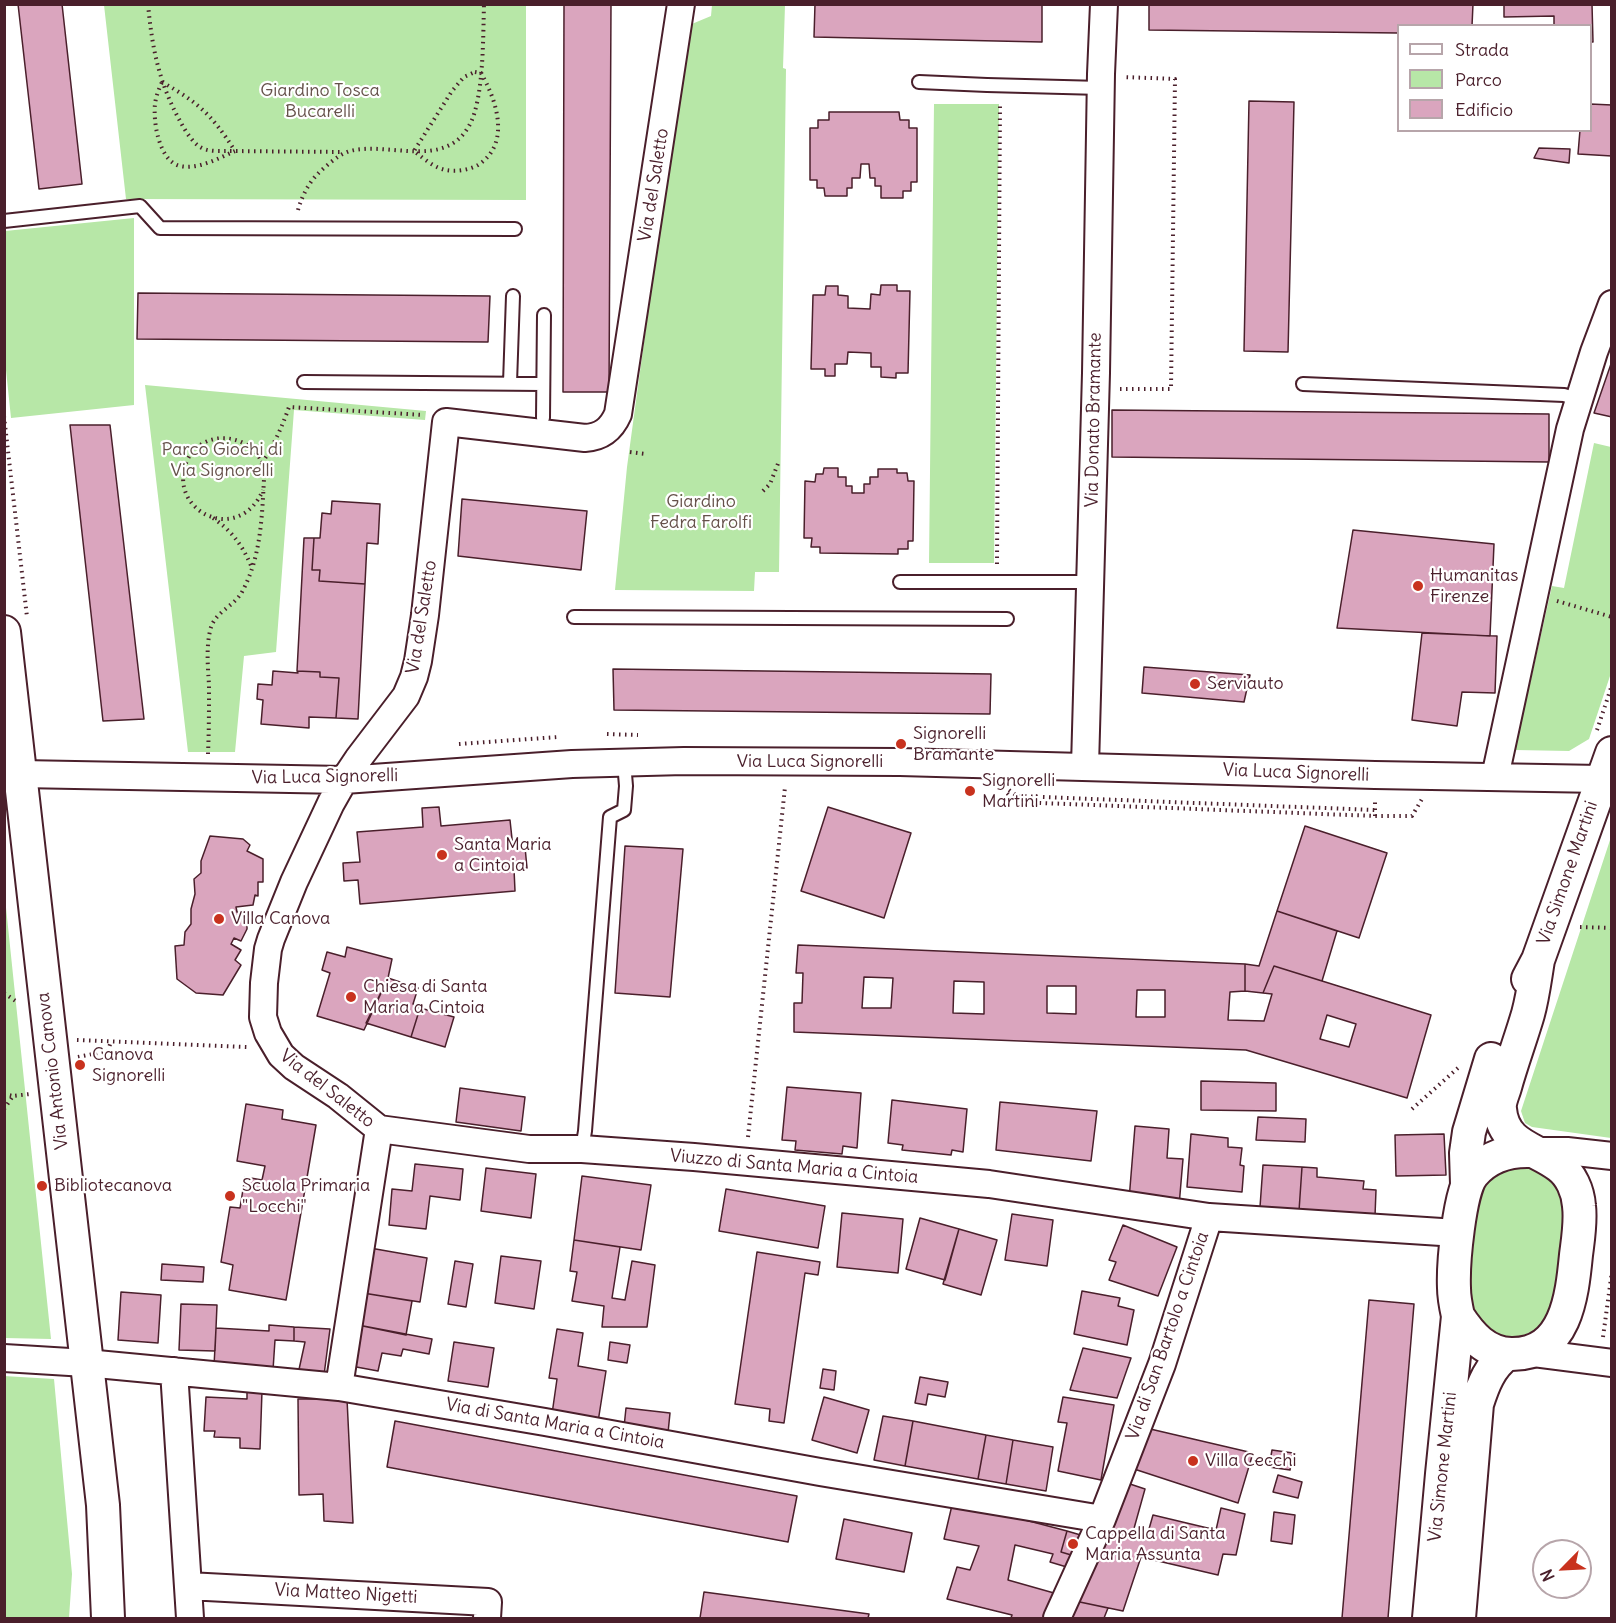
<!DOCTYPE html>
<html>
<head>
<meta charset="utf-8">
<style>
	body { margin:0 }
	#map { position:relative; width:1616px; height:1623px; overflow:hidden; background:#fff; font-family:Delius,sans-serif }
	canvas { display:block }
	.frame { position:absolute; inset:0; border:6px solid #4a1f2b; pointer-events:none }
	.legend { position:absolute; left:1397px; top:24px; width:195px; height:108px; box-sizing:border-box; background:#fff; border:2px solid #b7a5aa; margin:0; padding:8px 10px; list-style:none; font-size:18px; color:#4a1f2b }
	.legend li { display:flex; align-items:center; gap:12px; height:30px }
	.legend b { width:30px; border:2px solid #b7a5aa }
	.north { position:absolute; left:1532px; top:1539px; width:60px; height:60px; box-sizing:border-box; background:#fff; border:2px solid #b7a5aa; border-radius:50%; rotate:246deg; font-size:16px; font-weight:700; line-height:24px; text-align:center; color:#4a1f2b }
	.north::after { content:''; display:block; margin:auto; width:21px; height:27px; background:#c8321e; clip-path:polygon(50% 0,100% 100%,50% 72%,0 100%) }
</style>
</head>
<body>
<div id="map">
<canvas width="1616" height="1623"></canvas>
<div class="frame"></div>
<ul class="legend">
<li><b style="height:8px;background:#fff"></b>Strada</li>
<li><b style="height:16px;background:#b7e7a7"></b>Parco</li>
<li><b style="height:16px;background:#daa5be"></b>Edificio</li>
</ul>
<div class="north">N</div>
</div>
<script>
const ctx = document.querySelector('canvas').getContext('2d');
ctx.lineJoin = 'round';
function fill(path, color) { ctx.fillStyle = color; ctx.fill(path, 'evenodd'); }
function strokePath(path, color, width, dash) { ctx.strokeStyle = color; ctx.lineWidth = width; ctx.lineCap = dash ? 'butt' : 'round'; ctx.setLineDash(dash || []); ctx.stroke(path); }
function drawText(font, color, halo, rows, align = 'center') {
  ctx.font = font + ' Delius,sans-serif'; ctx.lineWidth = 4.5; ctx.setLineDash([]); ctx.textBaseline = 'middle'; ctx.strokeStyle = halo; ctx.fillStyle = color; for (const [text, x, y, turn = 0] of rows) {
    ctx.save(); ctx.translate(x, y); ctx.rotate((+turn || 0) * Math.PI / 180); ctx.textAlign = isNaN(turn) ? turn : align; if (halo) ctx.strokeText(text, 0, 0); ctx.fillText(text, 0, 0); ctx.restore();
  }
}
fill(new Path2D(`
	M104,5H526V200L126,199Z
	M712,5H785L783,68L786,69L779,572H755L754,591L615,590L627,467L687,26L711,16Z
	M934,104H999L994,563H929Z
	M134,218V405L11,418L4,351L5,231Z
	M145,385L426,411L425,420L294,410L276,652L244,656L235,752H188Z
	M1594,443L1611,447V673L1589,739L1569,751L1515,750L1552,586L1564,588Z
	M1611,837V1138L1532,1127L1525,1123L1521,1111Z
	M4,898H5L51,1339L5,1338Z
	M1513,1166L1537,1167L1560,1185L1566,1215L1558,1304L1543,1326L1522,1336L1508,1337L1493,1333L1482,1324L1471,1305L1469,1292L1478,1200C1484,1182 1495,1173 1513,1166Z
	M4,1376L54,1379L72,1574L69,1618H5Z`), '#b7e7a7');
const building = new Path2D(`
	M18,4H62L82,184L39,189Z
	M564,4H611L609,392H563Z
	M815,4H1042V42L814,37Z
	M1149,4H1473L1472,26H1398V33L1149,30Z
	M1504,4H1592L1593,42H1590V26H1554V16L1504,17Z
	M1249,101L1294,102L1288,352L1244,351Z
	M1590,104L1612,105V156L1578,154L1580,130H1590Z
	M829,112H899L900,120H909V128H917V182H911V191H903V198H881V186H875V178H870L869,164H861L860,178H852V188H847V196H825L824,188H817V180H810V128H818V120H829Z
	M1539,148L1570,149L1569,163L1534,158Z
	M881,285H897V291H910L908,373H896V378L881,377V367H871V353L848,352L847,364H835V376H825V369H811L813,295H825L826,286H838V295L848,296V308L870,309L871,294L880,295Z
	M138,293L490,296L488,342L137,339Z
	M1612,361V417L1594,413Z
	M1112,410L1549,414V462L1112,457Z
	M70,425H110L144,719L103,721Z
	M824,468H838V477H846V486H852V493H864V484H870V477H878V469H897V473H907L908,481H914L913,541H908V549H898V554L820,553V547H811L812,538H804L805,481L815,482L816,474H823Z
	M462,499L587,511L581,570L458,556Z
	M332,501L380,504L378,544L367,543L365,584L319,581L320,570H312L314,538H320L322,513L331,514Z
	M1353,530L1494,544L1490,636L1337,628Z
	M304,538H314L312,570H320L319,581L365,584L358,719L336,718L339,678L320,677V672L297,671Z
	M1422,633L1497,636L1495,693L1462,692L1457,726L1412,720Z
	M1144,667L1250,675L1244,702L1142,693Z
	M613,669L991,674L990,714L614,710Z
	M273,671L298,673L297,671L320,672V677L339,678L336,718L309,717V728L261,724L263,700L257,699L258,684L272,685Z
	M439,807L441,826L510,820L513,848L525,847L527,868L514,869L515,891L360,904L358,880L344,881L343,863L360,862L357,832L423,827L422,808Z
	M828,807L911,833L884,918L801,891Z
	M1305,826L1387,853L1359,938L1277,911Z
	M210,836L243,839L250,845L247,851L263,859V882H258V896L255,895L253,905L236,907L237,912L247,914V929L241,941L234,938L231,944L241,950L235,960L241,965L223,995L196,993L177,979L175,946L184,945L185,932L191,924V909L195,894L194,879L201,873V861Z
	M625,846L683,849L670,997L615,993Z
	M1277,911L1337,931L1322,981L1274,966L1263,993L1245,991V964L1259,966Z
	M798,945L1245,964V991L1230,992L1228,1020L1264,1021L1272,994L1263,993L1274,966L1431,1015L1407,1098L1246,1050L794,1032V1003H802L803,973H796ZM864,977L893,978L891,1008H862ZM954,981L984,982V1014L953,1013ZM1047,986H1076V1014L1047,1013ZM1137,990H1165V1017H1136ZM1327,1015L1356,1024L1349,1047L1320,1039Z
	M347,947L392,959L388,978L364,1030L317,1016L330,973L322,970L327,952L345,957Z
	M388,978L418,988L413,1004L420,1008L411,1037L366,1023Z
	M420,1008L454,1017L445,1047L411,1037Z
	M1201,1081L1276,1083V1111L1201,1110Z
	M787,1087L861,1093L857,1148L843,1146L842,1154L795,1150L796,1141L782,1140Z
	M460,1088L525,1097L521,1131L456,1122Z
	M892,1100L967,1109L963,1152L952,1150L951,1155L902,1150L903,1145L888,1143Z
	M1000,1102L1097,1111L1091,1161L996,1150Z
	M246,1104L283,1110L282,1119L316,1125L286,1300L229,1290L233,1265L221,1262L230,1207L240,1208L245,1177L262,1180L265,1166L237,1161Z
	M1258,1117L1306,1119L1305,1142L1256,1140Z
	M1135,1126L1169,1129L1167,1158L1183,1159L1179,1206L1129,1200Z
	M1191,1134L1228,1138V1147L1242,1148L1240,1165L1244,1166L1242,1192L1187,1187Z
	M1444,1134L1446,1175L1396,1176L1395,1135Z
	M415,1164L463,1169L460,1200L430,1196L426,1229L389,1225L392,1189L412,1191Z
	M1263,1165L1302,1167L1299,1211L1260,1207Z
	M1302,1167L1317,1168V1177L1364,1181L1363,1189L1376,1190L1375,1216L1299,1211Z
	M486,1168L536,1174L531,1218L481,1211Z
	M582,1176L651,1185L641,1250L574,1240Z
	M726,1189L825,1206L818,1248L719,1231Z
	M842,1213L903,1219L898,1273L837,1267Z
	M1012,1214L1053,1220L1047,1266L1005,1260Z
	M920,1218L959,1229L945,1280L906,1269Z
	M1123,1225L1177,1247L1158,1296L1109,1280L1116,1262L1109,1260Z
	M959,1229L997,1240L981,1295L943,1284Z
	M574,1240L620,1247L612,1298L625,1300L632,1261L655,1265L647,1327H602L604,1306L572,1301L577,1272L570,1271Z
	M370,1248L427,1258L420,1302L363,1293Z
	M757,1252L820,1262L818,1275L805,1273L784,1423L769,1421L770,1409L735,1404Z
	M501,1256L541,1261L534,1309L495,1303Z
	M455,1261L473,1264L466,1307L448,1304Z
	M162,1264L204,1267L203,1282L161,1280Z
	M1082,1291L1120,1298L1118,1306L1134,1310L1127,1345L1074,1334Z
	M121,1292L161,1295L158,1343L118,1340Z
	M363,1293L412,1301L406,1335L358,1325Z
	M1369,1300L1414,1304L1388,1618H1342Z
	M181,1304L217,1305L215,1351L179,1350Z
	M269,1325L294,1327V1341L275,1340L273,1370L214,1366L216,1328L269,1331Z
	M358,1325L432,1339L429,1354L403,1349L401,1356L382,1353L378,1371L351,1366Z
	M294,1327L330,1329L324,1375L298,1374L305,1342L294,1341Z
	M557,1329L583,1333L578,1366L606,1371L598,1422L552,1414L557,1379L549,1378Z
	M454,1342L494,1348L488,1387L448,1381Z
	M610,1342L630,1345L627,1363L608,1360Z
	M1083,1348L1131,1358L1117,1398L1070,1390Z
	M823,1369L836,1371L834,1390L820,1388Z
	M920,1377L948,1382L945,1397L928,1394L926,1405L915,1403Z
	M247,1390L262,1391L260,1449L240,1448V1438L214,1437L215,1431H204L206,1397L247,1399Z
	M824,1397L869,1410L857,1453L812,1440Z
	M1063,1397L1114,1405L1101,1480L1058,1471L1067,1423L1058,1422Z
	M298,1399H347L353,1523L324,1521L323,1494L299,1495Z
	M626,1408L670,1413L668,1433L624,1427Z
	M883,1416L913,1421L905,1466L874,1460Z
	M395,1421L797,1496L788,1542L387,1467Z
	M913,1421L986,1435L978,1479L905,1466Z
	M1146,1428L1253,1453L1238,1503L1131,1468Z
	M986,1435L1013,1440L1006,1484L978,1479Z
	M1013,1440L1053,1447L1046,1491L1006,1484Z
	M1272,1450L1293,1453L1290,1470L1269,1467Z
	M1278,1475L1302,1482L1298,1498L1273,1492Z
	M1127,1483L1145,1489L1133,1532L1147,1536L1153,1515L1216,1530L1221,1508L1245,1514L1236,1555L1223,1554L1218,1575L1141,1557L1123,1611L1075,1601Z
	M953,1501L1067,1531L1061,1552L1078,1557L1070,1568L1050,1562L1053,1554L1015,1545L1008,1580L1061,1595L1051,1618H1011L1012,1615L947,1599L957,1567L970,1570L979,1546L944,1539Z
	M1274,1512L1295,1515L1292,1544L1271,1541Z
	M844,1519L912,1533L904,1572L836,1559Z
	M1067,1531L1084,1536L1078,1557L1061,1552Z
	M704,1592L869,1614L868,1618H700Z
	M1075,1601L1108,1608L1104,1618H1068Z`);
fill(building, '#daa5be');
strokePath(building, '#4a1f2b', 1.5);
const service = new Path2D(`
	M919,82L987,85L1101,88
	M4,221L140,206L160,228L515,229
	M304,382L543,384
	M510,383L513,296
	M1303,384L1564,395L1580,400
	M543,418L544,315
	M900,582H1090
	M574,617L1007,619
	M582,1149L585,1131L610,817L624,810L626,786L624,762`);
const minor = new Path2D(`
	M1085,766L1096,373L1101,74L1104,4
	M21,774L344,780L572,764L684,761L900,762L1375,775L1601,779
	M1495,777L1570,429L1594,352L1612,304
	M379,1129L338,1096L294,1067L281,1055L268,1033L263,1017L264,983L268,949L271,939L294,882L331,803L344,780L358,759L406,696L414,677L418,661L425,615L446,422L585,438C601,437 611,430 618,414L681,4
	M379,1129L529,1149H582L694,1157L989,1184L1209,1217L1457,1233
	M1532,1151H1567L1612,1156
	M1526,1352L1612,1363
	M4,1358L86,1363L339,1387L545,1422L820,1472L1102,1519
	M174,1371L190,1618
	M339,1387L379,1129
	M188,1586L488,1602L487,1618
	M1057,1618L1102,1519L1162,1364L1209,1217`);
const tertiary = new Path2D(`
	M4,632L103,1505L108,1618
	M1528,979L1538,960L1612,753
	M1467,1184L1466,1153L1469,1132L1491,1059
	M1458,1316C1471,1336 1486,1353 1511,1354C1566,1355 1572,1296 1576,1255C1578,1239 1581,1222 1579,1206C1578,1191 1571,1175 1559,1166C1536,1148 1503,1146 1500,1109C1499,1102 1503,1094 1505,1087C1512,1062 1521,1038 1528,1014C1533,996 1535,978 1538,960
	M1429,1618L1442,1474L1458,1316C1456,1307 1454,1298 1454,1288C1453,1265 1459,1191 1473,1174C1488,1156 1510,1150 1532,1151
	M1459,1618L1477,1404C1483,1385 1490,1366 1507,1354`);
strokePath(service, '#4a1f2b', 16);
strokePath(minor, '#4a1f2b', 30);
strokePath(tertiary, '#4a1f2b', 36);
strokePath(new Path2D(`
	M148,4C152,48 159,83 180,121C185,130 191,141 200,147C208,152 219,151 228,151L344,152
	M475,72L481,73C497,101 511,144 478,165C469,170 456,172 446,170C434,168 423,158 414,151L452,91L464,77Z
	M162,82C199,103 212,115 235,151C219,158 198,170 180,166C159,161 153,122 155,104C156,96 159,89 162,82Z
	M298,210C303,193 310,180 324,168C332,161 340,154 350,151C388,141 444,170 469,126C484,100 483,36 484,4
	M1120,389H1171L1175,79L1123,77
	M4,416L27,617
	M630,452L646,454
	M262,463C274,445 282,427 289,407L424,415
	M763,491L770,484L779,461
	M213,518C232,531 243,546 252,568
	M997,564L1000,103
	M1557,601L1612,617
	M1597,730L1612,685
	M607,734L638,735
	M459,744L558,737
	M208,754C209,731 209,708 209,685C208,668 206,649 210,631C214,611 235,607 243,590C261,556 262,516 264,479C267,435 202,422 186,463C168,512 239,546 263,490
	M1003,789L1016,802L1375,816H1412L1422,799
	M1009,790L1017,796L1375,810
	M1375,816V799
	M1580,927L1612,928
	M4,993L17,1002
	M77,1040L247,1047
	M78,1057L108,1051L111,1041
	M4,1094L13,1096
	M4,1109L13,1096L30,1094
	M1412,1109L1458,1068
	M748,1137L785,787
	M1603,1337L1612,1271`), '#4a1f2b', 4, [1.5, 4.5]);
strokePath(service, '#fff', 12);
strokePath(minor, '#fff', 26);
strokePath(tertiary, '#fff', 32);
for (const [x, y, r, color] of [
	[1418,586,6,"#c8321e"],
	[1195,684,6,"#c8321e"],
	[901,744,6,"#c8321e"],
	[970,791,6,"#c8321e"],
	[442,855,6,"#c8321e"],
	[219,919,6,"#c8321e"],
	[351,997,6,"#c8321e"],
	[80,1065,6,"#c8321e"],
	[42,1186,6,"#c8321e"],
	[230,1196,6,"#c8321e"],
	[1193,1461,6,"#c8321e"],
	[1073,1544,6,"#c8321e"]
]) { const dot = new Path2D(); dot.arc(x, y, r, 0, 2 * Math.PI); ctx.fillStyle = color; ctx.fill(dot); strokePath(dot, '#fff', 2); }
drawText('18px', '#65514a', '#fff', [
	["Giardino Tosca",320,91],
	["Bucarelli",320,112],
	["Parco Giochi di",222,450],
	["Via Signorelli",222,471],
	["Giardino",701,502],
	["Fedra Farolfi",701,523]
]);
drawText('18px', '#4a1f2b', '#fff', [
	["Via del Saletto",654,185,-81],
	["Via Donato Bramante",1094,420,-89],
	["Via del Saletto",422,617,-81],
	["Via Luca Signorelli",810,762],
	["Via Luca Signorelli",1296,773,2],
	["Via Luca Signorelli",325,777,-1],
	["Via Simone Martini",1568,873,-71],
	["Via Antonio Canova",53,1071,-97],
	["Via del Saletto",327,1089,38],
	["Viuzzo di Santa Maria a Cintoia",794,1167,5],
	["Via di San Bartolo a Cintoia",1168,1336,-71],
	["Via di Santa Maria a Cintoia",555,1424,10],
	["Via Simone Martini",1443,1467,-84],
	["Via Matteo Nigetti",346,1594,3]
]);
drawText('18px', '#4a1f2b', '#fff', [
	["Humanitas",1430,576],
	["Firenze",1430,597],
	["Serviauto",1207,684],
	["Signorelli",913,734],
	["Bramante",913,755],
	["Signorelli",982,781],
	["Martini",982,802],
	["Santa Maria",454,845],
	["a Cintoia",454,866],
	["Villa Canova",231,919],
	["Chiesa di Santa",363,987],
	["Maria a Cintoia",363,1008],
	["Canova",92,1055],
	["Signorelli",92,1076],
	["Bibliotecanova",54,1186],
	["Scuola Primaria",242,1186],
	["\"Locchi\"",242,1207],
	["Villa Cecchi",1205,1461],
	["Cappella di Santa",1085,1534],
	["Maria Assunta",1085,1555]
], 'left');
</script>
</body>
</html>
